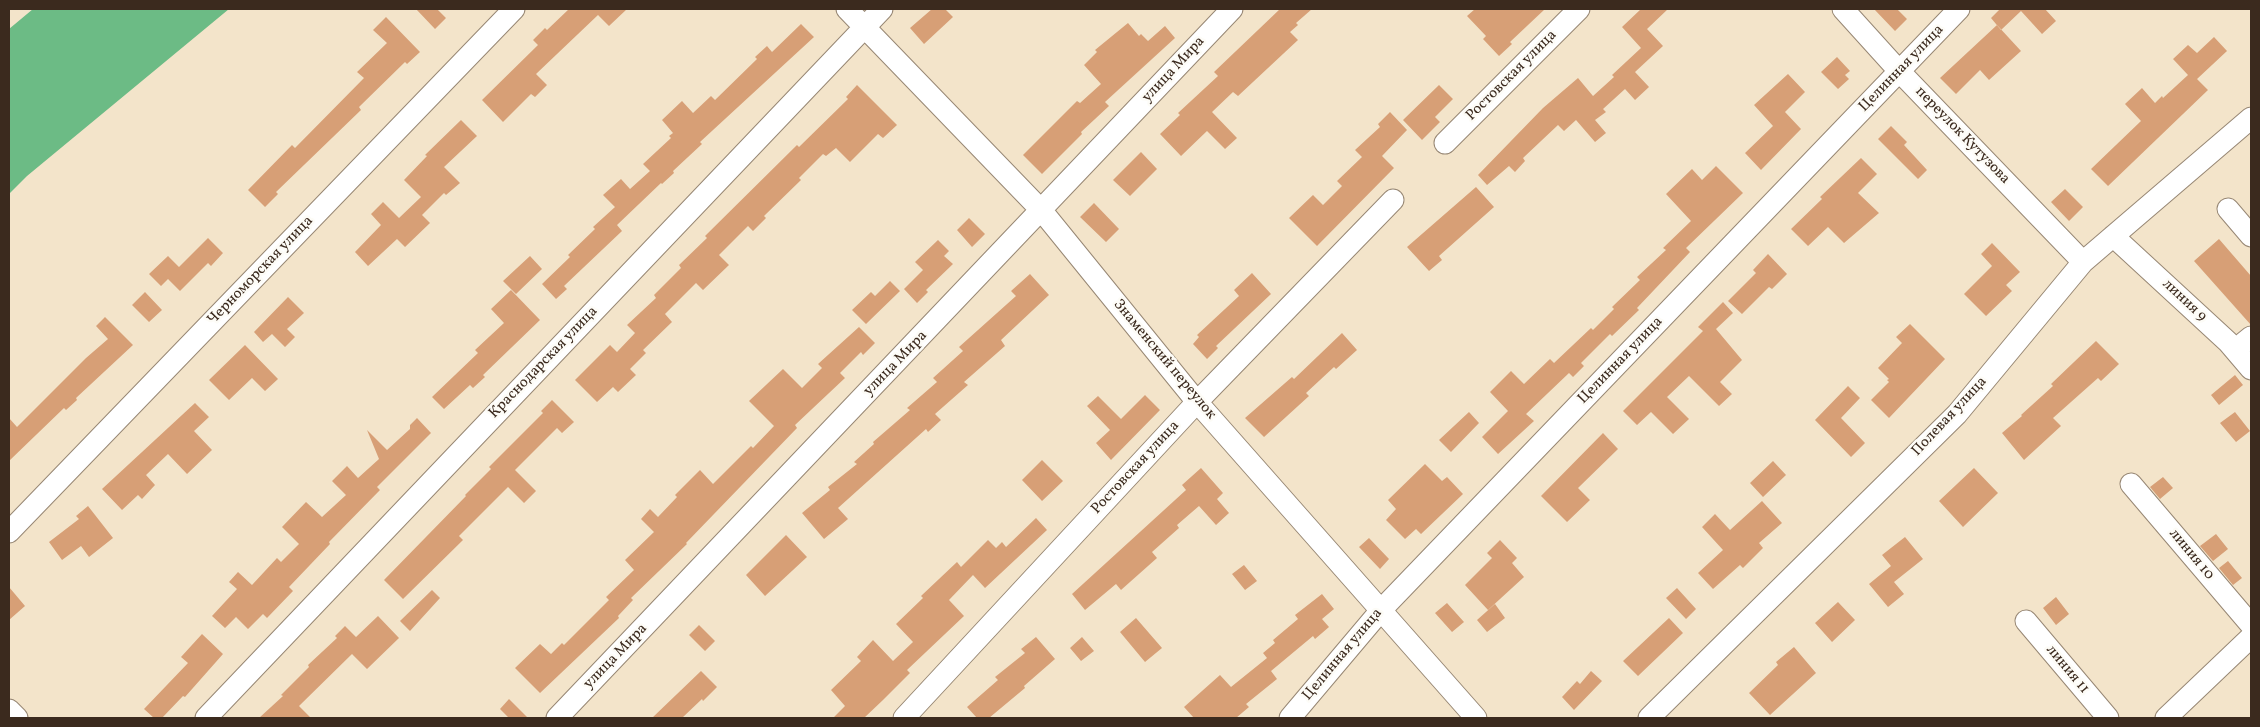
<!DOCTYPE html>
<html>
<head>
<meta charset="utf-8">
<style>
	body { margin:0 }
	#map { position:relative; width:2260px; height:727px; overflow:hidden; background:#f3e4ca; font-family:Vollkorn,serif }
	canvas { display:block }
	.frame { position:absolute; inset:0; border:10px solid #3b2a1e; pointer-events:none }
</style>
</head>
<body>
<div id="map">
<canvas width="2260" height="727"></canvas>
<div class="frame"></div>
</div>
<script>
const ctx = document.querySelector('canvas').getContext('2d');
ctx.lineJoin = 'round';
function fill(path, color) { ctx.fillStyle = color; ctx.fill(path, 'evenodd'); }
function strokePath(path, color, width, dash) { ctx.strokeStyle = color; ctx.lineWidth = width; ctx.lineCap = dash ? 'butt' : 'round'; ctx.setLineDash(dash || []); ctx.stroke(path); }
function drawText(font, color, halo, rows, align = 'center') {
  ctx.font = font + ' Vollkorn,serif'; ctx.lineWidth = 5; ctx.setLineDash([]); ctx.textBaseline = 'middle'; ctx.strokeStyle = halo; ctx.fillStyle = color; for (const [text, x, y, turn = 0] of rows) {
    ctx.save(); ctx.translate(x, y); ctx.rotate((+turn || 0) * Math.PI / 180); ctx.textAlign = isNaN(turn) ? turn : align; if (halo) ctx.strokeText(text, 0, 0); ctx.fillText(text, 0, 0); ctx.restore();
  }
}
fill(new Path2D(`
	M33,9H229L27,176L9,194V29Z`), '#6cbb85');
fill(new Path2D(`
	M416,9H437L446,18L435,29Z
	M569,9H627L609,26L598,15L536,74L547,85L535,97L531,94L503,122L482,100L538,45L533,40L545,28L547,30Z
	M932,9H945L953,17L924,44L910,28Z
	M1280,9H1312L1296,23L1298,25L1290,32L1298,40L1238,96L1233,92L1212,112L1237,138L1225,149L1207,131L1181,156L1160,134L1180,115L1178,113L1218,76L1214,72Z
	M1475,9H1545L1510,42L1512,44L1499,56L1483,39L1486,36L1467,16Z
	M1641,9H1668L1647,29L1663,46L1635,72L1649,87L1635,100L1625,89L1603,109L1606,112L1595,120L1606,133L1595,142L1576,120L1564,131L1558,125L1523,158L1525,161L1515,172L1509,166L1487,185L1478,175L1543,108L1578,78L1593,96L1614,77L1612,75L1641,48L1622,27Z
	M1874,9H1897L1907,19L1895,31Z
	M2000,9H2045L2056,21L2042,34L2021,11L2001,30L1991,18Z
	M386,17L420,52L407,64L405,62L359,107L361,110L276,192L278,194L265,207L248,190L292,145L295,148L364,78L357,72L387,43L373,30Z
	M1128,23L1139,36L1141,34L1148,41L1165,26L1175,38L1105,102L1109,106L1081,132L1082,134L1042,174L1023,155L1077,101L1080,103L1101,84L1084,65L1097,52L1095,50Z
	M801,24L814,37L700,142L702,144L673,171L674,173L662,184L661,183L617,225L622,231L564,286L567,289L556,299L542,284L570,257L568,255L595,229L593,227L615,207L603,195L621,179L630,189L650,171L643,164L671,138L669,136L673,133L662,120L682,101L693,113L711,96L715,100L757,59L755,57L767,46L772,52Z
	M1997,25L2021,51L1989,80L1980,70L1956,94L1940,78Z
	M2214,37L2227,51L2197,79L2208,90L2108,186L2091,169L2141,121L2125,104L2142,88L2155,103L2162,96L2163,98L2188,75L2173,59L2188,45L2197,53Z
	M1837,57L1850,71L1845,75L1849,79L1838,89L1821,72Z
	M1788,74L1805,92L1785,112L1801,129L1761,170L1745,153L1773,126L1754,105Z
	M857,85L897,125L883,138L878,134L850,162L836,148L826,156L823,154L799,178L801,180L764,216L766,218L753,231L748,226L719,255L729,265L703,290L696,283L665,314L672,322L643,350L646,353L630,369L636,375L618,392L613,387L597,402L575,380L610,345L617,352L635,333L627,325L656,298L654,295L681,268L679,265L707,238L705,236L797,145L799,147L848,99L846,97Z
	M1439,85L1453,99L1435,117L1440,122L1422,140L1403,120Z
	M1390,112L1407,130L1382,156L1394,168L1317,246L1289,218L1313,195L1323,205L1342,186L1337,181L1362,157L1355,150L1380,127L1378,124Z
	M461,120L477,136L444,167L460,183L446,195L444,193L422,215L430,223L405,247L397,239L368,266L355,252L381,225L371,214L383,202L399,218L421,197L404,180L427,156L425,155Z
	M1891,126L1907,142L1904,145L1927,170L1918,179L1878,139Z
	M1141,152L1157,169L1130,196L1113,180Z
	M1861,158L1877,174L1858,193L1879,213L1844,243L1828,227L1808,246L1791,229L1822,199L1820,197Z
	M1716,166L1743,193L1686,248L1690,252L1637,308L1639,310L1612,336L1610,334L1581,363L1584,366L1573,377L1569,373L1526,414L1534,421L1498,454L1482,437L1508,411L1490,392L1511,371L1524,384L1550,359L1554,363L1591,328L1593,330L1614,309L1612,307L1640,280L1637,277L1666,250L1663,248L1691,221L1666,194L1692,169L1702,180Z
	M1476,187L1494,207L1439,256L1442,260L1429,271L1407,247Z
	M2065,189L2083,207L2069,221L2051,202Z
	M1094,203L1119,229L1106,242L1080,217Z
	M969,218L985,234L972,247L957,230Z
	M208,238L223,253L211,266L208,263L180,291L168,279L161,286L149,274L168,256L179,267Z
	M2219,239L2251,276V325L2194,261Z
	M938,240L949,251L944,256L953,264L926,290L928,292L917,303L904,289L923,270L915,262Z
	M1992,243L2020,272L2006,285L2012,291L1986,316L1964,294L1992,266L1981,254Z
	M1768,254L1787,274L1772,289L1769,287L1742,314L1728,301L1756,273L1753,270Z
	M530,256L542,269L516,294L503,281Z
	M1252,273L1271,294L1216,346L1218,348L1207,359L1193,344L1199,337L1197,335L1239,296L1234,290Z
	M1030,274L1049,295L1001,340L1005,346L964,382L968,385L935,414L941,420L928,432L926,429L838,508L848,519L824,539L802,513L830,490L828,487L857,464L854,462L874,444L873,442L910,410L907,408L937,382L933,378L963,351L959,347L1016,296L1011,291Z
	M890,281L900,291L866,324L852,310L871,292L875,296Z
	M511,290L540,320L483,375L485,377L473,388L470,385L444,409L432,397L478,353L475,350L504,323L491,309Z
	M145,292L162,310L149,322L132,305Z
	M288,297L304,313L287,329L295,337L285,347L272,334L263,342L254,332Z
	M1723,302L1733,313L1716,329L1742,360L1720,382L1732,394L1719,406L1689,376L1667,397L1689,419L1673,434L1651,412L1637,425L1623,411L1703,331L1698,327Z
	M105,317L133,345L76,398L77,400L66,410L64,408L9,461V418L17,427L86,358L108,339L96,326Z
	M1910,324L1945,359L1889,418L1871,400L1889,382L1887,380L1889,379L1878,368L1902,343L1896,337Z
	M859,327L875,343L863,355L861,352L840,373L845,378L795,425L797,428L686,543L687,544L631,598L633,600L618,616L619,618L540,693L515,668L540,644L551,654L562,643L564,645L609,600L606,597L634,570L625,560L654,532L641,519L650,509L658,517L677,497L675,495L700,470L713,484L751,446L753,448L774,426L749,401L783,369L802,388L822,368L818,364Z
	M1342,333L1357,350L1336,369L1334,367L1306,393L1309,396L1264,437L1245,418L1292,377L1294,379Z
	M2096,341L2119,364L2101,381L2098,378L2053,418L2061,426L2024,460L2002,433L2022,416L2021,415L2053,386L2051,384Z
	M245,345L278,379L265,391L252,378L229,400L209,380Z
	M2235,375L2243,385L2219,405L2211,395Z
	M1848,386L1860,398L1841,418L1865,443L1851,457L1815,420Z
	M1145,395L1160,410L1111,460L1096,443L1110,430L1087,406L1098,396L1121,419Z
	M552,400L574,422L562,433L557,428L515,470L536,491L524,503L508,487L459,536L463,540L403,599L384,580L466,496L465,495L491,469L489,467L543,413L541,411Z
	M195,403L209,417L194,431L212,450L187,474L168,454L146,475L155,485L142,499L138,495L122,510L102,489Z
	M1469,412L1479,423L1451,452L1439,440Z
	M2235,412L2250,431L2236,442L2220,423Z
	M417,418L431,433L377,487L380,490L329,542L330,544L289,587L293,591L267,618L263,614L248,629L236,617L225,628L212,616L237,589L229,582L238,572L252,585L277,558L281,562L299,544L282,527L306,502L322,517L346,495L332,481L347,466L358,478L379,459L367,430L387,450L410,429V425Z
	M1603,433L1618,449L1578,488L1590,500L1567,522L1541,496Z
	M1042,460L1063,481L1042,501L1022,480Z
	M1773,461L1786,475L1763,497L1750,483Z
	M1425,464L1442,481L1447,477L1463,494L1421,534L1416,529L1405,539L1386,520L1396,509L1388,500Z
	M1201,468L1223,493L1217,499L1229,513L1216,525L1199,506L1177,525L1179,528L1152,552L1157,558L1121,590L1116,584L1085,610L1072,594L1186,490L1182,485Z
	M1974,468L1998,493L1963,527L1939,501Z
	M2163,477L2173,488L2160,499L2150,487Z
	M1762,501L1782,523L1759,543L1763,548L1743,568L1740,565L1713,589L1698,573L1723,550L1702,527L1715,514L1730,530Z
	M88,506L113,538L89,557L81,546L62,560L49,542L79,519L76,516Z
	M1036,518L1047,530L985,588L973,575L949,600L964,616L907,670L910,673L883,700L864,718H833L845,706L831,690L861,661L857,657L873,640L893,661L913,642L896,624L923,598L921,596L957,562L961,567L988,540L996,548L1002,542L1006,547Z
	M2216,534L2228,549L2213,561L2200,546Z
	M786,535L807,557L765,596L746,575Z
	M1905,537L1923,559L1894,582L1904,594L1888,607L1869,584L1891,566L1882,555Z
	M1369,538L1389,559L1380,569L1359,547Z
	M1500,540L1517,558L1512,563L1524,577L1488,610L1465,585L1492,558L1487,553Z
	M2228,561L2242,578L2233,585L2219,568Z
	M1244,565L1257,581L1245,590L1232,574Z
	M9,587L25,606L9,620Z
	M1677,588L1696,609L1686,619L1666,598Z
	M432,590L440,598L410,631L400,621Z
	M1322,594L1334,609L1322,619L1329,627L1315,639L1313,636L1271,671L1277,679L1246,704L1249,707L1236,718H1194L1184,707L1220,675L1231,687L1267,658L1263,653L1275,643L1273,640L1298,619L1295,615Z
	M2056,597L2069,614L2056,625L2043,608Z
	M1838,602L1855,620L1832,642L1815,623Z
	M1447,603L1464,622L1452,632L1435,613Z
	M1495,604L1505,618L1487,632L1477,620Z
	M378,616L399,638L367,669L352,654L299,706L311,718H259L283,696L281,695L309,667L308,665L337,638L335,636L345,626L356,637Z
	M1136,618L1162,648L1145,662L1120,632Z
	M1669,618L1683,633L1638,676L1623,661Z
	M699,625L715,641L705,651L689,635Z
	M202,634L223,654L185,697L183,696L162,718H154L144,709L188,663L181,657Z
	M1036,637L1055,659L1024,686L1025,688L989,718H977L967,707L998,680L995,677L1025,653L1021,649Z
	M1082,637L1094,651L1081,661L1070,648Z
	M1794,647L1816,673L1770,715L1749,693L1778,665L1776,662Z
	M701,671L717,687L703,701L702,699L682,718H652Z
	M1591,671L1602,681L1574,710L1562,697L1577,681L1580,684Z
	M509,699L528,718H509L500,709Z`), '#d79f76');
const minor = new Path2D(`
	M847,9L1042,211L1197,402L1476,718
	M1843,9L1900,72L2083,262
	M1445,143L1579,9
	M2228,209L2251,236
	M2113,236L2228,342L2251,369
	M2235,350L2251,337
	M2131,484L2251,625
	M9,532L514,9
	M2026,621L2108,718
	M9,710L17,718
	M206,718L882,9
	M557,718L1232,9
	M904,718L1197,402L1393,200
	M1290,718L1382,609L1959,9
	M1649,718L1957,414L2083,262L2251,118
	M2166,718L2251,637`);
strokePath(minor, '#978774', 23);
strokePath(minor, '#fff', 21);
drawText('15px', '#3b2a1e', '#fdfcf7', [
	["Целинная улица",1902,69,-46],
	["улица Мира",1174,70,-47],
	["Ростовская улица",1512,76,-45],
	["переулок Кутузова",1962,136,46],
	["Черноморская улица",261,271,-46],
	["линия 9",2184,301,43],
	["Знаменский переулок",1164,360,50],
	["Целинная улица",1621,361,-46],
	["Краснодарская улица",544,363,-46],
	["улица Мира",896,364,-46],
	["Полевая улица",1950,417,-47],
	["Ростовская улица",1136,468,-47],
	["линия 10",2191,555,50],
	["Целинная улица",1343,655,-50],
	["улица Мира",616,657,-46],
	["линия 11",2067,670,50]
]);
</script>
</body>
</html>
